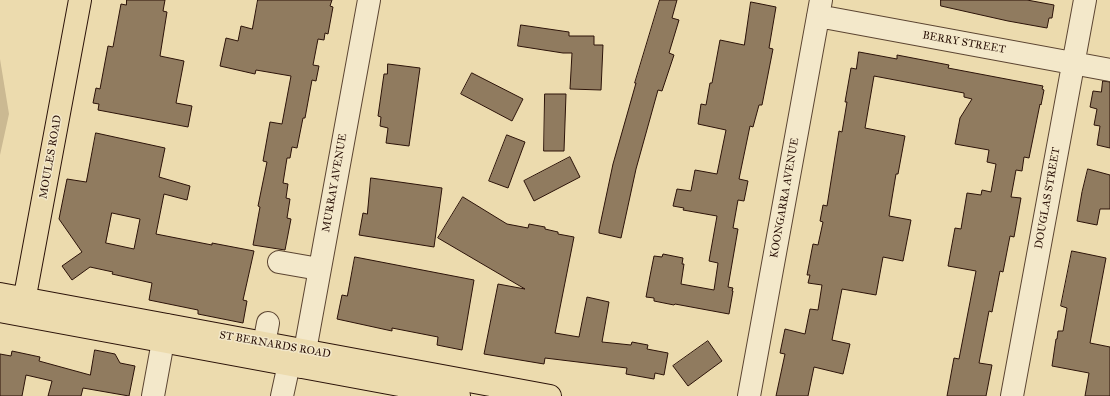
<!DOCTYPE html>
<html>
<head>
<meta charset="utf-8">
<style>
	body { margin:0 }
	canvas { display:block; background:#ecdbae }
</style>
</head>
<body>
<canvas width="1110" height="396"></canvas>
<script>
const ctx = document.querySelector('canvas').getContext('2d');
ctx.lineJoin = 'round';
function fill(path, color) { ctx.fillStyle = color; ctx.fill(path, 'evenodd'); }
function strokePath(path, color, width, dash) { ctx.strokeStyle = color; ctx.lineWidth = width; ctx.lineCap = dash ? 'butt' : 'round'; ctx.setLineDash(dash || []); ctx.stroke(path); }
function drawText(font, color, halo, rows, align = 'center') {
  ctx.font = font + ' "IM FELL Great Primer",serif'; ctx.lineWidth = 3; ctx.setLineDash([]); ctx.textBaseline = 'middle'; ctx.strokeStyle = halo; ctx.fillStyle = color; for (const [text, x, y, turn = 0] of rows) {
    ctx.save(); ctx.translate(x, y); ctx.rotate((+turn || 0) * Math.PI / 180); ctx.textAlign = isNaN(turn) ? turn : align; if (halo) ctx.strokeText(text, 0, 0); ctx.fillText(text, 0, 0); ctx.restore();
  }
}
fill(new Path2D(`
	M0,59L9,114L0,155Z`), '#cbb992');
const building = new Path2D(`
	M127,0H165L163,11L167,12L160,56L184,61L176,103L192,106L188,127L98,110L99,104L93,103L96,88L100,89L108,46L113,47L121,4L126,5Z
	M258,0H332L330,6L333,7L328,34L325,33L324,40L318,39L313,65L319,66L316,81L312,80L305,118H303L297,148L292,147L290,158H287L283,183L288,184L286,198L290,199L287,218L291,219L285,250L253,245L260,207L258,206L267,162L263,161L270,122L282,124L291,76L256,70L255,74L220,66L226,38L238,41L241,26L252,29Z
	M660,0H677L672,18L679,20L669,53L674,55L662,91L658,90L636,169L621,238L599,233V230L613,164L636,83H635Z
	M941,0H1027L1054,5L1052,18H1049L1047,28L1008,21L941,6Z
	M751,2L776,7L769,48L773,49L762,105H759L753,127L750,126L739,179L748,181L744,201L738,200L733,228L738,229L728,287L733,288L732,291H733L729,314L675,304L674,305L654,301V298L646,297L650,276L654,256L662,257L663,254L683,258L682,264H684L681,284L714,290L718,263L709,261L717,216L683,210L684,208L673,206L677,189L691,191L695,170L717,174L726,130L698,124L701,104L706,105L710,83H712L720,40L744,45Z
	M521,25L569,32V36H594V45H603L601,90L570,89L572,53H563L518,46Z
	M859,52L897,59V55L949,65L948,68L1043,86L1042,89L1044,90L1041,105L1040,104L1029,158L1024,157L1022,171L1016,170L1011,197L1021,198L1014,237L1010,236L1003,272L1000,271L999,276L992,312L989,311L979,363L992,365L986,396H947L954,358L959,359L976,271L948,266L955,228L961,229L967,193L981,195L982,190L991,192L996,164L987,162L989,150L955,144L960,118L972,99L964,97V93L874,76L865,128L905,136L898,174H896L889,216L911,220L903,261L883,257L876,295L842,289L832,340L850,344L843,374L814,367L808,396H776L785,354L780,353L785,329L805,334L810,309L818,310L822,285L808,283L810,275H807L813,244L818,245L823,222L820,221L823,205L827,206L839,131L842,132L847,102H845L851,68L856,69Z
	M388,64L420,68L409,146L386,143L388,128L380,126L381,117L378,116L384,74H387Z
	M472,73L523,99L512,121L461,94Z
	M1103,81L1110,82V148L1097,145L1100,126L1094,125L1097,109L1090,107L1093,91L1101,92Z
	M545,94H566L564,151H544Z
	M96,133L165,148L159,177L190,186L187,200L164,194L156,234L212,245V243L254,251L243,300L247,301L243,323L198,314V310L149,300L152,283L112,274L113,272L90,267L72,280L62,266L82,252L59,219L67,179L86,182ZM112,213L140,219L134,249L106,243Z
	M507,135L525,142L508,188L489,181Z
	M570,157L580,177L534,201L524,181Z
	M1088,169L1110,175V209H1100L1097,225L1077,221L1082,192Z
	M371,178L442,188L434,247L359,235L363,213L367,214Z
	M463,197L507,224L528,228L529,224L545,227V229L558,232V234L574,237L555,333L579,337L587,297L609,302L602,342L631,345L632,342L648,345L647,349L668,353L664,375L655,373L654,379L626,374L627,368L545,358L544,364L484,354L498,284L525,289L438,238Z
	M1072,251L1106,258L1090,343L1110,347V396H1085L1089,373L1052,366L1056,339H1057L1058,331H1063L1067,308L1061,306Z
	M355,257L474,280L462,350L437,345L438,337L392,328V331L337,319L342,295L347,296Z
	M708,341L722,361L688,386L673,366Z
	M95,350L115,354L120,363L135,366L129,396L83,388L81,396H48L52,381L26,375L22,396H0V354L11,356L12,351L40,357L39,361L90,375Z`);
fill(building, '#907b5f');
strokePath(building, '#2c1309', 1);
const minor = new Path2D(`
	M818,16L1110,70
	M279,262L319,269
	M264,344L268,323
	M302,367L369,0
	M153,396L166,325
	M282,396L289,364
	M749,396L821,0
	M1012,396L1085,0`);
const major = new Path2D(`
	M0,294L550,396
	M0,311L459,396
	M22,312L80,0`);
strokePath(minor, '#5c4532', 24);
strokePath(major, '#2c1309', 24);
strokePath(minor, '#f3e8ca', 22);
strokePath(major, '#ecdbae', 22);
drawText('11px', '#2c1309', '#f3e8ca', [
	["BERRY STREET",964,43,10],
	["MOULES ROAD",51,157,-80],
	["MURRAY AVENUE",335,183,-80],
	["KOONGARRA AVENUE",785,198,-80],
	["DOUGLAS STREET",1048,198,-80],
	["ST BERNARDS ROAD",275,345,10]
]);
</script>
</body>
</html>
